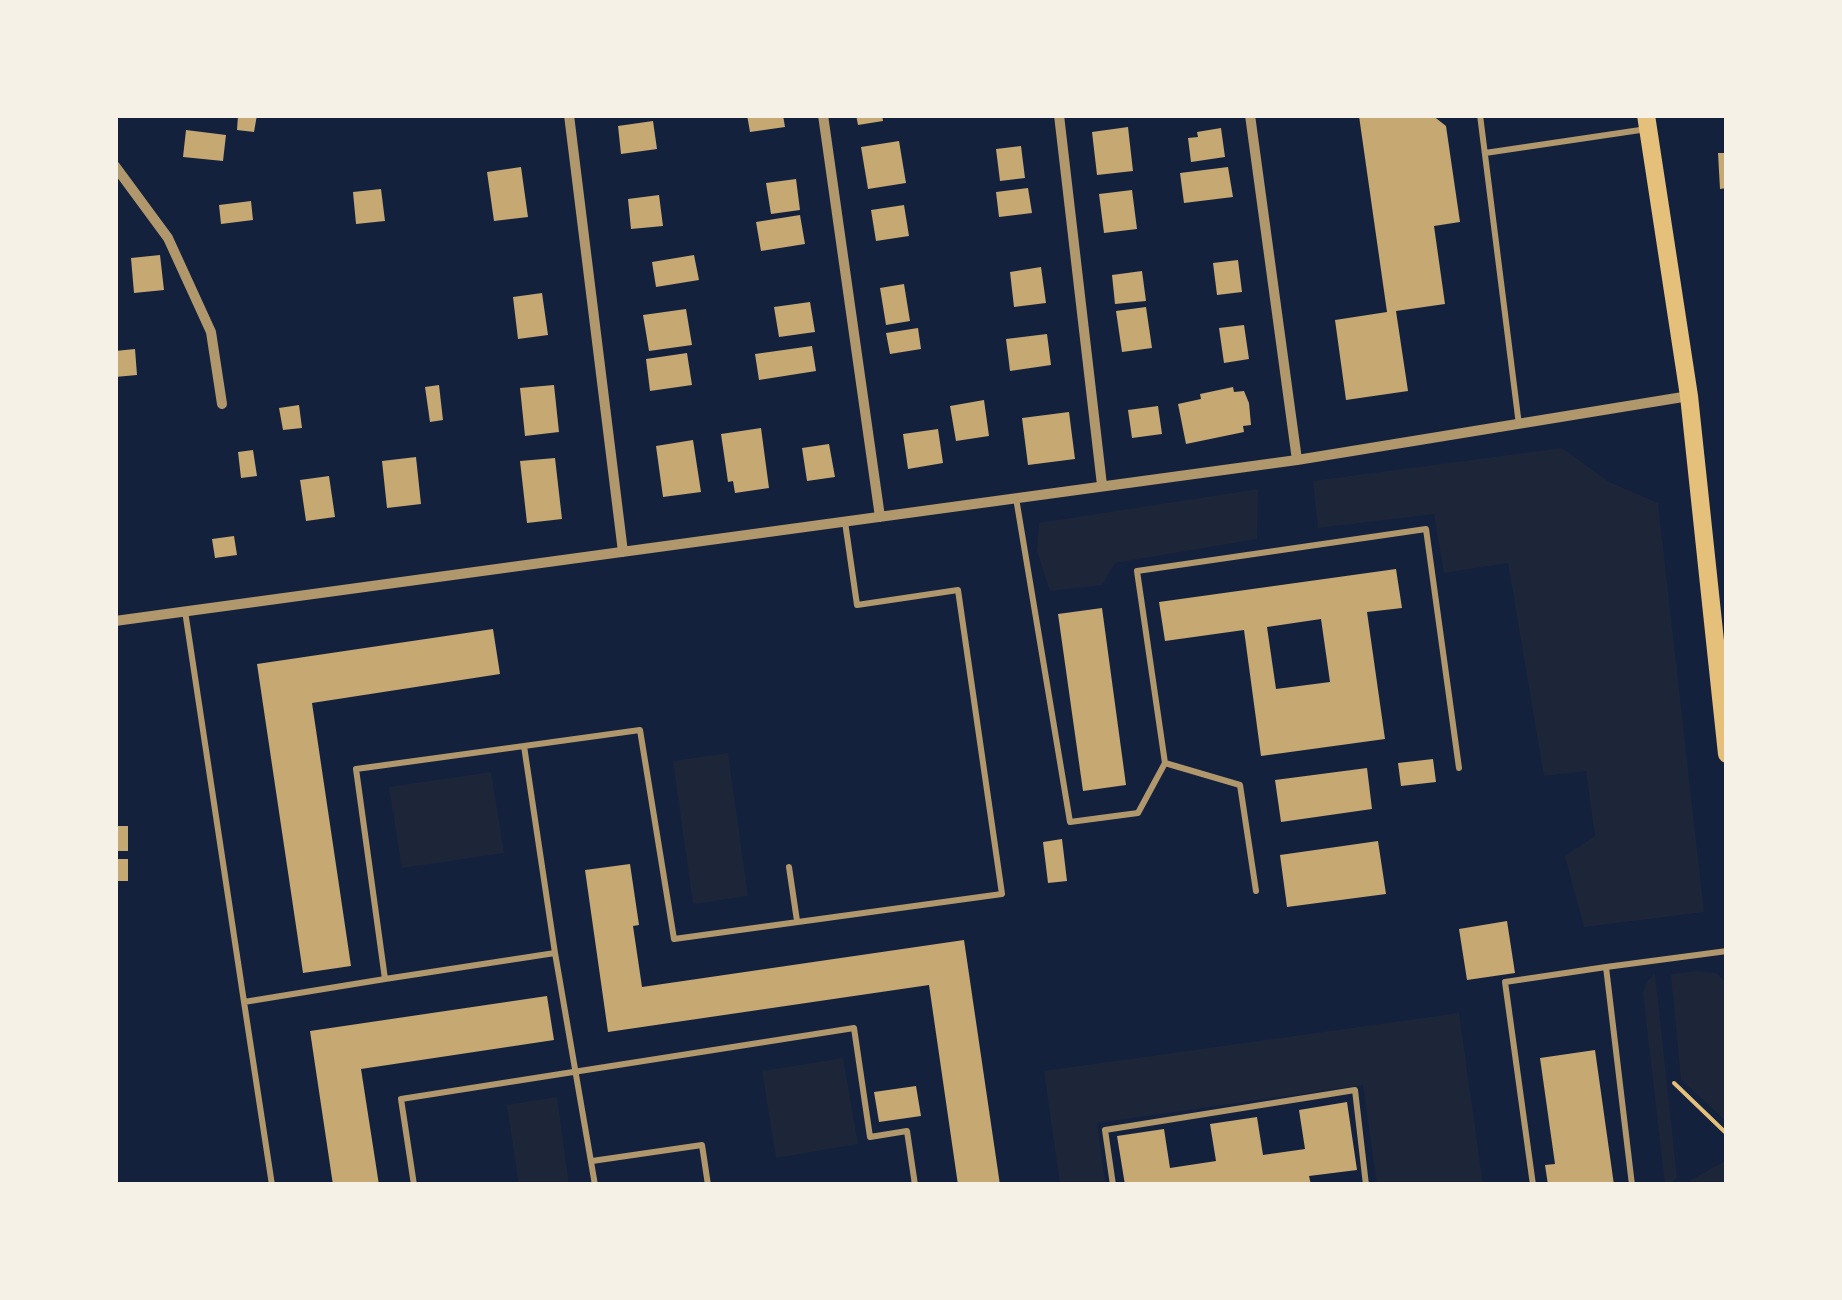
<!DOCTYPE html>
<html>
<head>
<meta charset="utf-8">
<style>
	body { margin:0 }
	#map { position:relative; width:1842px; height:1300px; overflow:hidden; background:#14213d; font-family:"Sofia Sans Condensed",sans-serif }
	canvas { display:block }
	.frame { position:absolute; inset:0; border:118px solid #f6f1e7; pointer-events:none }
</style>
</head>
<body>
<div id="map">
<canvas width="1842" height="1300"></canvas>
<div class="frame"></div>
</div>
<script>
const ctx = document.querySelector('canvas').getContext('2d');
ctx.lineJoin = 'round';
function fill(path, color) { ctx.fillStyle = color; ctx.fill(path, 'evenodd'); }
function strokePath(path, color, width, dash) { ctx.strokeStyle = color; ctx.lineWidth = width; ctx.lineCap = dash ? 'butt' : 'round'; ctx.setLineDash(dash || []); ctx.stroke(path); }
fill(new Path2D(`
	M1562,448L1609,482L1658,503L1704,912L1584,927L1565,856L1595,836L1586,771L1544,776L1508,563L1444,573L1434,514L1318,528L1313,481Z
	M1258,489L1257,539L1115,563L1102,585L1050,591L1037,551L1039,523Z
	M728,753L748,896L693,904L673,761Z
	M491,772L504,853L402,868L389,787Z
	M1696,971L1717,973L1727,984V1122L1681,1079L1671,974Z
	M1655,973L1677,1178L1668,1185H1665L1643,993L1647,982Z
	M1459,1013L1483,1185H1377L1363,1085L1097,1123L1105,1183L1060,1185L1044,1071Z
	M843,1058L858,1144L776,1158L762,1071Z
	M557,1097L569,1185H519L507,1105Z
	M1727,1160V1185H1691V1180Z`), '#1d2539');
fill(new Path2D(`
	M238,115H257L254,132L237,130Z
	M747,115H783L785,127L750,132Z
	M856,115H882L883,121L858,125Z
	M1432,115L1446,126L1460,222L1434,226L1445,304L1396,311L1408,391L1346,400L1335,320L1387,312L1359,116Z
	M653,121L657,149L621,154L618,126Z
	M1128,127L1133,171L1097,175L1092,132Z
	M1221,128L1225,157L1191,162L1188,138L1198,137L1197,132Z
	M186,130L226,135L223,161L183,157Z
	M899,141L906,183L868,189L861,147Z
	M1021,146L1025,178L1000,181L996,149Z
	M1718,153H1727V188L1720,189Z
	M521,167L528,217L494,221L487,172Z
	M1228,167L1233,197L1184,203L1180,173Z
	M796,179L800,210L771,214L766,183Z
	M1028,188L1032,213L999,217L996,192Z
	M381,189L385,221L356,224L353,192Z
	M1132,190L1137,229L1104,233L1099,194Z
	M659,195L663,226L631,229L628,199Z
	M251,201L253,220L221,224L219,205Z
	M904,205L909,236L876,241L871,210Z
	M800,215L805,244L761,251L756,222Z
	M160,255L164,290L134,293L131,258Z
	M694,255L699,280L656,287L652,262Z
	M1238,260L1242,292L1217,295L1213,263Z
	M1041,267L1046,303L1014,307L1010,272Z
	M1142,271L1146,301L1115,304L1112,275Z
	M904,284L910,321L886,325L880,288Z
	M542,293L548,335L518,339L513,297Z
	M810,302L815,332L779,337L774,307Z
	M1146,307L1152,348L1122,352L1116,311Z
	M686,309L692,345L649,351L643,315Z
	M1244,325L1249,359L1224,363L1219,328Z
	M918,328L921,349L890,354L886,333Z
	M1047,334L1051,365L1010,371L1006,339Z
	M812,346L816,371L759,380L755,354Z
	M135,349L137,375L115,377V351Z
	M687,353L692,385L650,391L646,359Z
	M439,385L443,420L430,422L425,387Z
	M554,385L559,432L525,436L520,388Z
	M1233,387L1234,392L1244,391L1249,403L1251,425L1243,426L1244,432L1186,444L1178,404L1201,399L1200,394Z
	M984,400L989,436L956,441L950,406Z
	M299,405L302,428L283,430L279,408Z
	M1158,406L1162,434L1132,438L1128,410Z
	M1069,412L1075,459L1028,465L1022,418Z
	M761,428L769,488L735,493L733,481L728,482L721,434Z
	M938,429L943,463L908,469L903,434Z
	M693,440L701,492L663,497L656,446Z
	M829,444L835,477L807,481L802,448Z
	M253,450L257,476L241,478L238,452Z
	M416,457L421,504L387,508L382,461Z
	M555,458L562,519L527,523L520,461Z
	M329,476L335,517L306,521L300,480Z
	M234,536L237,555L215,558L212,539Z
	M1396,569L1402,608L1367,612L1385,739L1261,756L1244,630L1165,641L1159,602ZM1321,619L1330,682L1276,689L1267,627Z
	M1102,608L1126,785L1083,791L1058,614Z
	M493,629L500,674L312,703L351,966L303,973L257,664Z
	M1433,759L1436,782L1401,786L1398,763Z
	M1367,768L1372,809L1281,822L1275,780Z
	M115,826H128V851H115Z
	M1062,839L1067,881L1048,883L1043,842Z
	M1378,841L1386,894L1287,907L1280,855Z
	M115,859H128V881H115Z
	M630,864L639,925L633,926L642,987L964,940L1000,1185H958L929,985L608,1032L585,870Z
	M1507,921L1515,973L1467,980L1459,929Z
	M547,996L554,1040L361,1069L379,1185H333L310,1031Z
	M1595,1050L1614,1185H1548L1545,1165L1555,1164L1540,1058Z
	M916,1086L921,1116L879,1122L874,1092Z
	M1347,1102L1357,1170L1309,1176L1311,1185H1125L1117,1136L1164,1129L1170,1168L1216,1161L1210,1124L1257,1117L1263,1155L1305,1149L1299,1110Z`), '#c6a872');
strokePath(new Path2D(`
	M1674,1083L1727,1134`), '#e5c07b', 4);
strokePath(new Path2D(`
	M1480,115L1519,425
	M1485,153L1647,129
	M1016,498L1070,822L1138,813L1165,763L1240,785L1256,891
	M185,611L244,1002L385,979L356,769L524,746
	M1165,763L1137,571L1426,529L1459,768
	M789,867L797,921
	M385,979L555,953
	M244,1002L272,1185
	M592,1161L702,1145L708,1185
	M414,1185L401,1099L854,1028L870,1137L907,1131L915,1185
	M595,1185L555,953L524,746L640,730L674,939L1002,894L958,590L857,605L845,522
	M1113,1185L1105,1130L1355,1090L1366,1185
	M1533,1185L1505,982L1606,967
	M1632,1185L1606,967L1727,951`), '#b1986c', 6);
strokePath(new Path2D(`
	M569,115L623,552
	M823,115L880,517
	M1059,115L1102,485
	M1250,115L1297,460
	M115,166L168,238L211,332L222,404
	M115,621L1297,460L1689,396`), '#b1986c', 10);
strokePath(new Path2D(`
	M1646,115L1689,396L1727,754`), '#e5c07b', 18);
</script>
</body>
</html>
